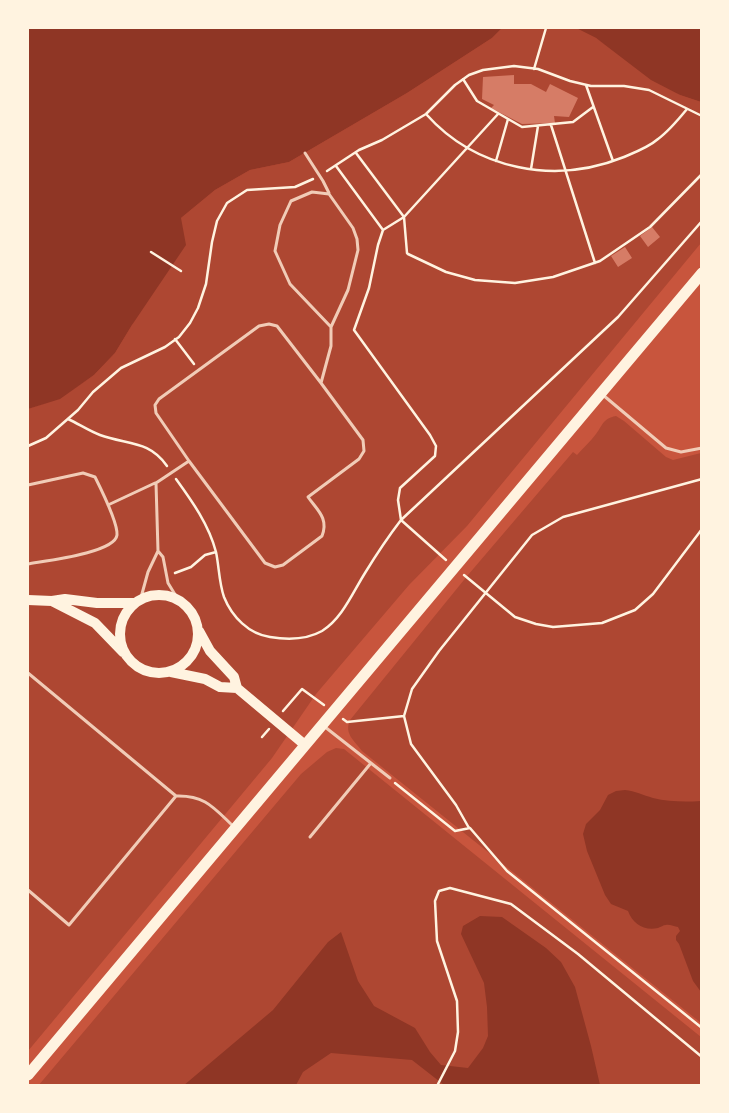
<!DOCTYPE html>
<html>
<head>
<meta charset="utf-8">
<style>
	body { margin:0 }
	#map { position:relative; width:729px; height:1113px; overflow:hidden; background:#c8553d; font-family:Manrope,sans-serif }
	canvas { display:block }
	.frame { position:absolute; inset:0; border:29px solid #fff3e0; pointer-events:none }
</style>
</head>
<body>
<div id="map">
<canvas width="729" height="1113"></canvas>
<div class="frame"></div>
</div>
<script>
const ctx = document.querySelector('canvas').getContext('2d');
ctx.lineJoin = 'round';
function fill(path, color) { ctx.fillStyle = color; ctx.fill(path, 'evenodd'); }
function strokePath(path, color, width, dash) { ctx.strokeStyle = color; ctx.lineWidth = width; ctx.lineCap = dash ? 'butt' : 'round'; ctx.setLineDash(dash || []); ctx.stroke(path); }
fill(new Path2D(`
	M502,28H576L596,38L680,95L701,102V243L467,526L409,585L316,694L272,758L28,1051V409L60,398L94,375L115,353L132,325L181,218L215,190L250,170L289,162L407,93L492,38Z
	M616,416L624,421L666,457L673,460L701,453V1023L362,751C354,740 344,734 350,720L468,575L573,452L577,455C583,448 591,441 596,434C603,425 602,419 616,416Z
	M336,748L344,749L701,1037V1085L38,1086L301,774L327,752Z`), '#ae4732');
fill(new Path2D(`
	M28,28H502L492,38L407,93L289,162L250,170L215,190L181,218L186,245L132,325L115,353L94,375L60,399L28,409Z
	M576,28H701V102L680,95L651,80L596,38Z
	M625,790C635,791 643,795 653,798C669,802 686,802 701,801V992L693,981L679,944L676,940V936L680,931L678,927C675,927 669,924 666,925C663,925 661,927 658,928C644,931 633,924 628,911L611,904L605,895L587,851L583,834L586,824L600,810L608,795L616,791Z
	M480,916L502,917L546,948L561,962L575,987L591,1046L600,1085H444L412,1060L331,1053L303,1072L296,1085L183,1086L273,1010L328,942L341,932L358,981L374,1006L415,1028L430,1052L441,1065L468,1068L483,1048L488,1036L487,1007L484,983L461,934L463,926Z`), '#8f3625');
fill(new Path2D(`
	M514,75V84H531L546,92L550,84L578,98L569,117L554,116L555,123L522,124L491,108L494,105L482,99L483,77Z
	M652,227L660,237L648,247L640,236Z
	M625,247L632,258L618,267L611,256Z`), '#d67c66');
strokePath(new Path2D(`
	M534,69L546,28
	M463,79L477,101L522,127L573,122L593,107
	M586,85L613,161
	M426,114C476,170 555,185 624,157C636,152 649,147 658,139C669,131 678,120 687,109
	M551,125L595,263
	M356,153L404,217L407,253L408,254L446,272L475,280L515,283L553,277L600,261L650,227L702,174
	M496,161L508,119
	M336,166L383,230
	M531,169L538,126
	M327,171L359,150L382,140L426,114L455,85L469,75L483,70L514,66L538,69L570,81L591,86H624L649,90L702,116
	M151,252L181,271
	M175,339L194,364
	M68,419C79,424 89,431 100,435C127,445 149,440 167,466
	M28,446L46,438L78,410L93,392L121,368L165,347L179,337L190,323L198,308L206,284L212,242L217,221L227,203L247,190L295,187L313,179
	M176,479C192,501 209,525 216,552C219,566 219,583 224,597C232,617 249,634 270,637C288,640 306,640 322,631C342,619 353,592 365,573C376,555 388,537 401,520L618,317L702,221
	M401,520L398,500L400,488L435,456L436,446L430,435L354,330L369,288L378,245L383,230L404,217L498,114
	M401,520L446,560
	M175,573L191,567L205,555L216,552
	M464,575L515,617L536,624L553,627L602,623L635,610L653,594L702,529
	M283,711L302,689L324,705
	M404,716L411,744L456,805L469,828
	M343,719L347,722L404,716L412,689L439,651L532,535L563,517L702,479
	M262,737L269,729
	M395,783L455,831L470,828L507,871L702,1028
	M437,1086L455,1051L458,1032L457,1001L437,941L435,901L439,891L450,888L511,904L578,954L702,1057`), '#fff3e0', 2.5);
strokePath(new Path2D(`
	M305,153L323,181L329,193
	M603,395L666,448L681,452L702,448
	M189,461L156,413L155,405L159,399L259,326L269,324L277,326L321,383
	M28,485L83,473L95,477C101,489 118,523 117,535C115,553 44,561 28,564
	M108,505L155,483
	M158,551L163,557L168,583L179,601
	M140,601L148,572L158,551L156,483L189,461L265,563L275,567L283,565L322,536C329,518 317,510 308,497L359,459L364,451L363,440L321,383L331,346V327L348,290L358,250L357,239L353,228L329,194L312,192L291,201L280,225L275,251L290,284L331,327
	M28,673L176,796
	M325,727L390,778
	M310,837L371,763
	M28,890L69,925L176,796C205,795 214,808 233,826`), '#f1ccb7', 3);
strokePath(new Path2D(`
	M120 634a39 39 0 1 1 78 0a39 39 0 1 1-78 0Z
	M28,600L52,601L65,599L97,603H135
	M52,601L95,623L123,652
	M199,631L210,651L234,677L237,688L305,745
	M171,672L205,679L220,687L237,688`), '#fff3e0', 10);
strokePath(new Path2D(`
	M28,1075L702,273`), '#fff3e0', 11);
</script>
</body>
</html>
